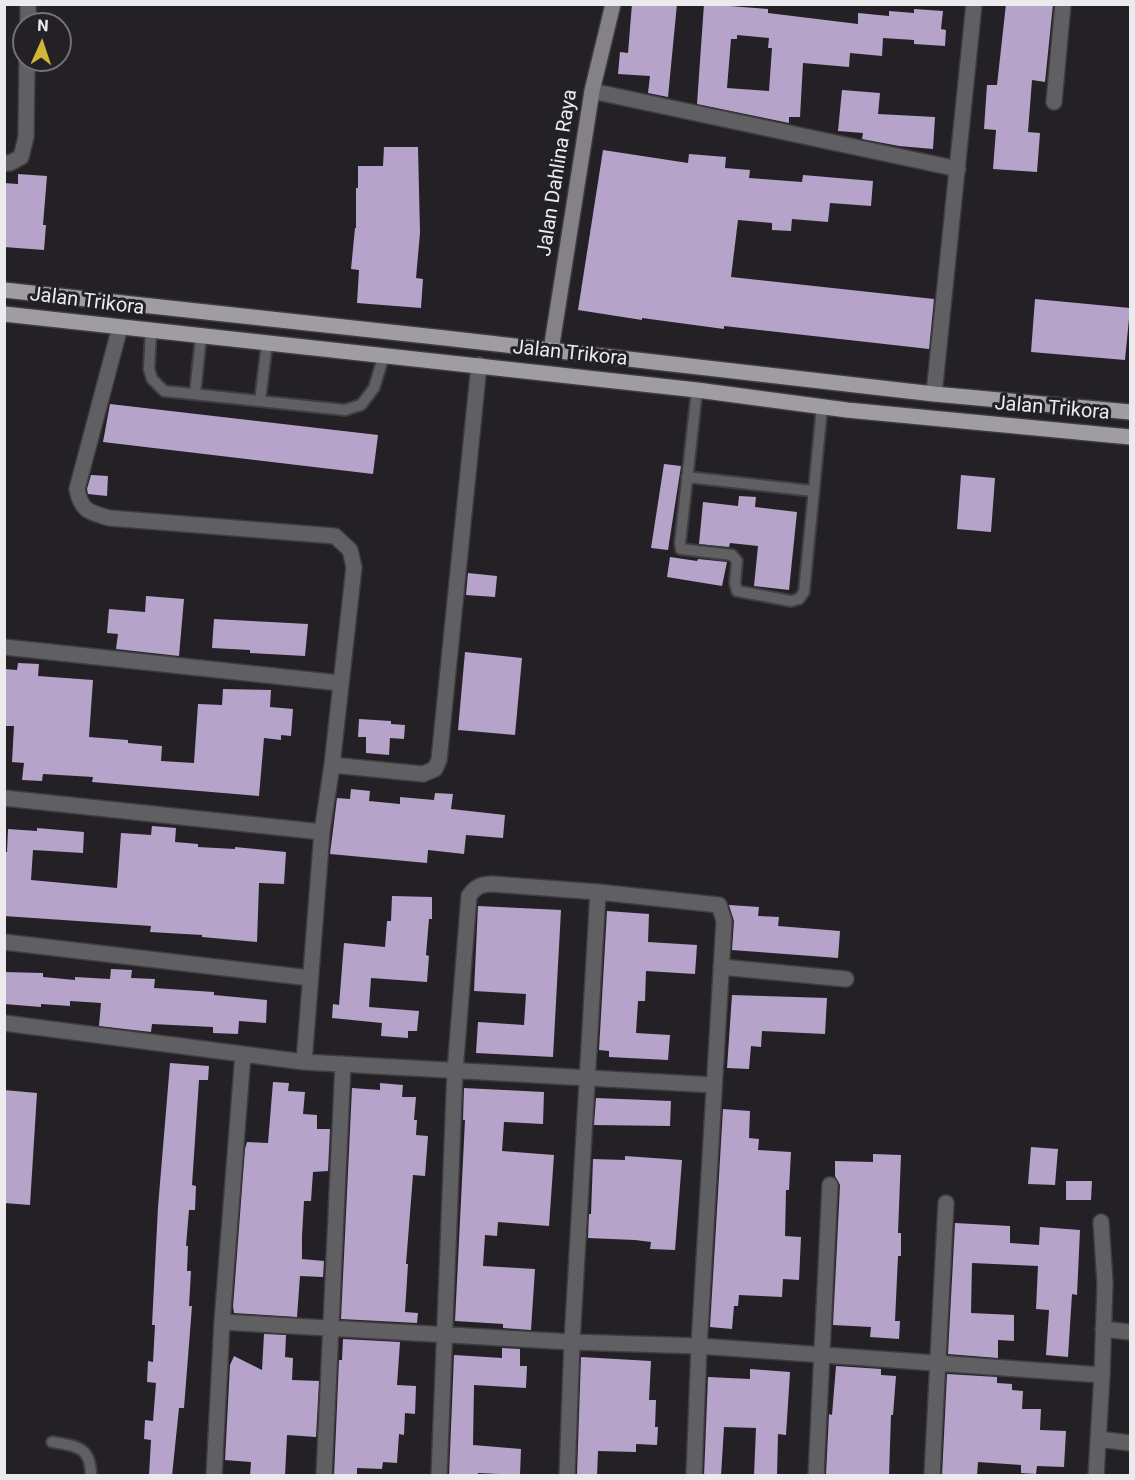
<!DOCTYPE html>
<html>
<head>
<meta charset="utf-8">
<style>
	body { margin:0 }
	#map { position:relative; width:1135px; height:1480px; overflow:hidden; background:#232126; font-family:Roboto,sans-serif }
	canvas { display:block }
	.frame { position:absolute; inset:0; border:6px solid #ebeaed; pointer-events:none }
	.north { position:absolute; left:12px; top:12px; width:60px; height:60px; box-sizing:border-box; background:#232126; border:2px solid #737176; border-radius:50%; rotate:3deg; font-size:16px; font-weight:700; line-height:24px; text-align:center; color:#ebeaed }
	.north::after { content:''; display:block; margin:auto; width:21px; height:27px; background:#d2b736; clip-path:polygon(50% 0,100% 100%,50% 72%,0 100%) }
</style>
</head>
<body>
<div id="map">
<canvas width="1135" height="1480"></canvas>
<div class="frame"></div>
<div class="north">N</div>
</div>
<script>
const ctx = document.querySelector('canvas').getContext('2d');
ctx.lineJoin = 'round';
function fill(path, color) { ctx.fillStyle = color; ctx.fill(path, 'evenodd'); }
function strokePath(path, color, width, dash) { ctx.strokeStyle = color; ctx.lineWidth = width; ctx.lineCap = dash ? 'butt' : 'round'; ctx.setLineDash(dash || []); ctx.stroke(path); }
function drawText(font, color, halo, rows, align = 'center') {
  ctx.font = font + ' Roboto,sans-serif'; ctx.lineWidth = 6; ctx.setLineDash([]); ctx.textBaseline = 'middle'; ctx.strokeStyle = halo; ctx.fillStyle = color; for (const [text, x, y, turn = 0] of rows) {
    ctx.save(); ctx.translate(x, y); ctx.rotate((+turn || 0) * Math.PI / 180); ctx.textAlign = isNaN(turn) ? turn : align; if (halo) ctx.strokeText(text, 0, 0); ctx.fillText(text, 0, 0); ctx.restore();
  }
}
fill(new Path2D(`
	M632,4H677L668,97L648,93L650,76L618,74L620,52L628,53Z
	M704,4L768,9V13L858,24V13L889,16V11L914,13V9L943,11L941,29L946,30L945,46L914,44V40L883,38L882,56L850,53L849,67L803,63L800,117H789V123L697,104ZM737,35L769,38L768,48H772L769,91L727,88L731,39H737Z
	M1006,4H1053L1045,82L1032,80L1028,132L1040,133L1037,172L993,169L996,130L984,129L987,85H997Z
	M842,90L880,93L878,114L935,117L933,149L899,146L862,139L863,133L838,131Z
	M384,147H418L420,233L416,278L423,279L421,308L357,303L359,270L351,269L355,228H356V188H358V166H383Z
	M603,150L688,163L689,154L726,157L725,168L750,170L749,178L802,182L803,175L873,181L871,206L830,203L828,222L792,219L791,231L772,230V223L738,220L731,277L934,299L929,349L724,326V329L642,318V320L578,310Z
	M18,174L47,176L43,225H46L44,250L4,247V183L18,184Z
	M1035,299L1130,308L1125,360L1031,352Z
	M110,404L378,435L373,474L103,442Z
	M664,464L681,466L668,550L651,548Z
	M91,475L108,476L107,496L88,494L87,489Z
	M961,475L995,478L991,532L957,529Z
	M739,496L756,497L755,507L797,512L789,590L754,586L758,546L730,543L729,547L699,544L703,502L738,506Z
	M670,557L697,561L698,559L727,562L722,586L667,577Z
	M468,573L497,576L495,597L466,595Z
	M146,596L184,599L179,656L116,649L118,634L107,633L109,609L145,612Z
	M214,619L308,624L305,656L250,653V650L212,648Z
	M465,652L522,658L515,735L458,730Z
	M18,663L39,664L38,676L93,680L89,737L128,740V743L162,746L161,761L194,763L198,704L222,705L223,689L271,690L270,707L293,709L291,736L281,735V740L264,738L259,796L92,782L93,777L43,774L42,781L22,780L24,763L12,762L14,726H4V669L17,670Z
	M359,719L391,721V724L405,725L404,739L390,738L389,755L366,753V737H358Z
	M351,789L370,791L369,801L400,804V797L434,800L435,793L453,794L451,809L505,815L503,838L466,835L464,854L428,850L427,863L330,854L337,798L350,799Z
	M152,826L176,828L175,842L198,844V847L235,849V847L286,852L284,884L259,883L257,942L202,937V935L150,932L151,926L4,916L6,872H4V852H7L8,829L37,831V828L84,832L83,853L33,850L31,880L117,888L121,833L151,835Z
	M392,896L432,897V919H429L426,955L429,956L427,982L371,978L369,1007L419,1011L417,1031H408V1038L381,1036L382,1023L332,1018L333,1004L339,1005L344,943L385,947L387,921H391Z
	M729,905L759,907L758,916L779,917L778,926L840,931L838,958L732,950L734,921Z
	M478,906L561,910L553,1057L476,1053L478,1022L524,1025L526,994L474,991Z
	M607,911L649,914L648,942L697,945L695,974L646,971L645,1001H638L636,1033L670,1035L668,1060L609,1057V1051L599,1050Z
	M111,969L132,970L131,978L155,979L154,988L214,992V995L267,1000L266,1023L239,1021L238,1034L213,1033V1027L152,1024L151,1032L99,1026L101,1003L70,1001V1006L41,1004V1007L4,1004V972L43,973V977L75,980V977L110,979Z
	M732,995L827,998L825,1034L762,1031L761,1047L751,1046L749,1069L727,1068Z
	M170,1063L209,1066L208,1080H199L192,1185L196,1186L195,1210H189L186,1246H188L187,1271H191L189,1306H192L184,1408H179L172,1476H149L151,1440L144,1439L145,1420L153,1421L156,1383L147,1382L148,1361L153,1362L155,1325H152L158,1207Z
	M273,1082L289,1083L288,1091L305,1092L303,1114L317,1115V1129H330L328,1171L313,1172L311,1201H304L302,1236V1259L324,1261L323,1277L300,1276L297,1317L234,1313L233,1307L245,1149L247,1142L268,1143Z
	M380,1083L403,1085L402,1097H416L414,1120H417L416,1135L428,1136L425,1176L413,1175L406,1264H408L405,1312L418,1313L417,1323L341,1319L352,1088L380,1090Z
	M464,1088L544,1092L543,1124L504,1122L502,1151L554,1155L549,1226L498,1222L497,1236L485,1235L483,1266L535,1269L531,1330L503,1328V1324L455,1321L465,1120H463Z
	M4,1090L37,1093L30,1205L4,1203Z
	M596,1098L671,1101L670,1126L594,1125Z
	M723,1109L750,1111L749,1138L759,1139L758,1150L791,1152L789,1190H786L785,1236L801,1237L799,1280L783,1279L782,1297L739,1295L738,1306H734L732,1329L710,1327Z
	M1031,1147L1058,1149L1055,1185L1028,1184Z
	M873,1154L901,1155L898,1233H901V1256H898L895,1321H900L899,1339L870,1337L871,1327L833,1325L840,1185L835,1176V1161L873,1162Z
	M625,1156L682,1160L675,1250L650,1249L651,1242L635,1240L588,1238L589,1214H591L593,1159L625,1160Z
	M1066,1181H1092L1091,1200H1066Z
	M955,1223L1010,1226V1243L1039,1245L1040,1227L1080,1230L1077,1295L1072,1294L1068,1357L1046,1355L1049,1310L1036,1309L1038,1266L972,1263L971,1313L1014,1315V1341L998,1340V1358L948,1354Z
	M264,1334L286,1335L285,1357L293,1358L292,1380L319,1381L316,1437L287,1435L285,1476H250L251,1462L225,1460L230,1365L234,1356L262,1370Z
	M343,1339L400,1342L397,1385L416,1386L415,1414L405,1413L404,1435L399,1434L397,1463L383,1462L382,1469L357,1468V1476H334L339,1360H342Z
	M502,1348L520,1349V1366H527L526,1388L474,1385L473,1445L521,1449L520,1475L478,1473V1476H449L454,1355L502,1358Z
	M581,1357L651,1361L649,1400H656L655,1427H658L657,1445L636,1444V1452L598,1451L597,1476L577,1474Z
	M836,1366L881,1369V1375L896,1376L893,1415H891L889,1476L826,1475L829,1414L832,1415Z
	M750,1369L790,1372L786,1435L778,1434L777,1476H754L756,1428L724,1427L721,1476H704L708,1377L750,1379Z
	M947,1374L997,1377V1383L1012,1384V1390L1023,1391L1022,1409H1041L1040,1430L1066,1431L1064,1467L1037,1466L1036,1474L1021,1473V1465L978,1462L977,1476H942Z`), '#b5a3c9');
const lane = new Path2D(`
	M151,331L149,369L152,379L164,391L345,410L361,405L374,388L384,355
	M697,390L680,543L681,549L732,555L737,561L735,583L737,591L791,601L799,599L804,592L822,407
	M195,394L201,336
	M260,401L267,343
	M687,477L813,491
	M52,1442C76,1446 91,1446 91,1476`);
const street = new Path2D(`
	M28,24V4
	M592,91L958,169
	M1054,102L1063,4
	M4,163H10L21,157L26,137L27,60
	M120,327L77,489C81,511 89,512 109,518L335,536L350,550L354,567L332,765L322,832L304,1062
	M934,394L974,4
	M4,647L340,683
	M332,765L423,774L435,769L439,760L479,365
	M4,798L322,832
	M4,942L310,978
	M721,967L846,979
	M4,1023L304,1062L714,1085
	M222,1322L572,1342L699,1346L1102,1375
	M1103,1329L1130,1332
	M1098,1439L1130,1443
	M214,1476L222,1322L243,1054
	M324,1476L343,1064
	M439,1476L455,1071L469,896C475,887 481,884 492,884L598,892L719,905L724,921L699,1346L694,1476
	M567,1476L572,1342L598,892
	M816,1476L830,1185
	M932,1476L946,1203
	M1096,1476L1102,1375L1105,1283L1101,1222`);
const secondary = new Path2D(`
	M551,350L592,91L613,4`);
const primary = new Path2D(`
	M4,290L445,338L934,394L1130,412
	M4,314L697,390L847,410L1130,437`);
strokePath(lane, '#3f3d42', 14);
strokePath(street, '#3f3d42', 18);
strokePath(secondary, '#3f3d42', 18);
strokePath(primary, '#3f3d42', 18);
strokePath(lane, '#605f62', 10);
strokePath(street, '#605f62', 15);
strokePath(secondary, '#848286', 15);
strokePath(primary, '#9f9da2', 15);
drawText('20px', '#ebeaed', '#232126', [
	["Jalan Dahlina Raya",558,173,-81],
	["Jalan Trikora",87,302,7],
	["Jalan Trikora",570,354,6],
	["Jalan Trikora",1052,409,5]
]);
</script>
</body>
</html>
